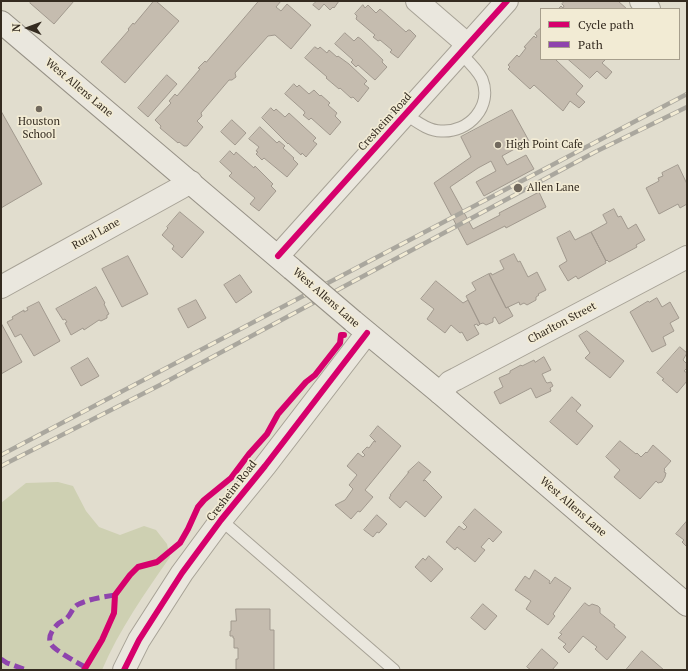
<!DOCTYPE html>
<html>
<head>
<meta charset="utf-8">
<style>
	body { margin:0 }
	#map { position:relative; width:688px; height:671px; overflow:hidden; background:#e1ddce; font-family:"PT Serif",serif }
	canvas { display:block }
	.frame { position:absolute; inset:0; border:2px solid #342b20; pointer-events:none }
	.legend { position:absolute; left:540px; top:8px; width:140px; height:52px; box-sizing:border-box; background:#f2ebd4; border:1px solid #a69e8c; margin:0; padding:5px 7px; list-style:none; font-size:12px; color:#342b20 }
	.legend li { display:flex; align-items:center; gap:8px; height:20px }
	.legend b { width:20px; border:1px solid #a69e8c }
	.north { position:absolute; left:8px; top:8px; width:40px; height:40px; -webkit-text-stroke:3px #f2ebd4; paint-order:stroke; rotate:271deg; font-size:11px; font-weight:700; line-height:16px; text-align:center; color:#342b20 }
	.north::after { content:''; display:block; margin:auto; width:14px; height:18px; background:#342b20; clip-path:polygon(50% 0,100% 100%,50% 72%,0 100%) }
</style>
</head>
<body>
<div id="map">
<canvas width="688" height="671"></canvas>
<div class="frame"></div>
<ul class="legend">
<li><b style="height:5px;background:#d6006c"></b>Cycle path</li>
<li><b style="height:5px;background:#8e44ad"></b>Path</li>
</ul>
<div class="north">N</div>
</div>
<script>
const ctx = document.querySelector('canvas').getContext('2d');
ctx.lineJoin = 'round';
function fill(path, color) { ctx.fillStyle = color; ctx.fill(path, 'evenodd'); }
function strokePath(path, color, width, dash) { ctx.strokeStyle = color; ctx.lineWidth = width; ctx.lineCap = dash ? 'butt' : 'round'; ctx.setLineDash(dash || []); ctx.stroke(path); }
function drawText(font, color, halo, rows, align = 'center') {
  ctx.font = font + ' "PT Serif",serif'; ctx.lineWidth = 3.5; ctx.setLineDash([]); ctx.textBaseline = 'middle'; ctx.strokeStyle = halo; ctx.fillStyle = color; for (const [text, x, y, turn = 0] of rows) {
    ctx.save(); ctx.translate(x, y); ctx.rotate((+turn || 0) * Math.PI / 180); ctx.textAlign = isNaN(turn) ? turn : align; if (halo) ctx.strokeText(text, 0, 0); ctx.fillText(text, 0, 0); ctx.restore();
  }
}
fill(new Path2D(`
	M58,482L73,486L86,511L99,527L120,535L144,526L156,530L167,544L170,557C145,593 119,630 102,670H1V503L26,483Z`), '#ced0b2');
const building = new Path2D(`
	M32,1H74L54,24L30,3Z
	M154,1H156L179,21L125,83L101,62L129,30L128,29L133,23L134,24Z
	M259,1H281L276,7L281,11L287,4L311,25L291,49L275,35L268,36L235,73L236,77L232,80H229L201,113L202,116L197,121L203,127L187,146H184L179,142L178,143L160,128L161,126L155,120L171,103L169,101L175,94L177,96L200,69L198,68L205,61L206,62Z
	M317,1H339L334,8L333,7L330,10L324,4L319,10L313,5Z
	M565,1H618L627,9H558L561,6L563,8L564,6L562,4Z
	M363,5L365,8L368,5L376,13L380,9L406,32L408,30H410L416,36L398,58L390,52L392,50L380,40L378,41L373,37L375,35L356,19L357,16L355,14Z
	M541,28V59H555L583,86L576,94L585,102L579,108L570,101L563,111L534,85L530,89L508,69L510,67L508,65L517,55L519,57L526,48L524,47L534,36L536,38L537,36L535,34Z
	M345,33L354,41L358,37L361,39L383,60L382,62L387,67L375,80L358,65L356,67L351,62L353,60L335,44Z
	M315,47L318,49L320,47L327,53L329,50L337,57L338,56L349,64L367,81L364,84L369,88L358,102L353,97L351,98L340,88L339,89L326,78L327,77L305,58Z
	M568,59H606L602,63L612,72L606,79L597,71L590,78Z
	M167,75L177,84L148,117L138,108Z
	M294,84L297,87L299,85L309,94L314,90L320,96L321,95L330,103L328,105L337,113L335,116L341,122L330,135L311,118L309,120L303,115L305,113L304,111L285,94Z
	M271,108L274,111L276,109L285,117L289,113L316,138L313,141L317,144L306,157L302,153L301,155L288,143V144L262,118Z
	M512,110L529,141L502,156L507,165L526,155L534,169L484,196L476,182L496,171L491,161L478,168L450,187L473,229L500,215L499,213L539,192L546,207L506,228L505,226L467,245L434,183L471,157L461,137Z
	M1,111L42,184L1,208Z
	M232,120L246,133L235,145L221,132Z
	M260,127L277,143L279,141L285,146L283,148L294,158L293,159L298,164L287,177L264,158L262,160L256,154L258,152L256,151L259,147L249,139Z
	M230,151L234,155L236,152L254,168L255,166L273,184L271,186L276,191L259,211L250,204L255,198L229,176L232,173L220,162Z
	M678,165L687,184V204L680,208L678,204L659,214L646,188L659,181L658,178L663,176L662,173Z
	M614,209L618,217L621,216L628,229L636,224L645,240L636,245L637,247L609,262L607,260L606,261L591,232L607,223L603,215Z
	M180,212L204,232L182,258L172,249L174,246L162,235L168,228L167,227Z
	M570,231L575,240L591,232L606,261H605L606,263L578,279L576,276L568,281L559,266L567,261L557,238Z
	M514,254L518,262L520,261L528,277L537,272L546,290L538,294L539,295L536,297V300L527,305L524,303L520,305L519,302L506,308L489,274L491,273L492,275L504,269L500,261Z
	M128,256L148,294L122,307L102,269Z
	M489,274L506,308L508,307L513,316L499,324L495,317L493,318V322L486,325L483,323L480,324L466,296L476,290L472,283Z
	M240,275L252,292L236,303L224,285Z
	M436,281L463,303L468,300L480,324L478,326L477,324L474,325L479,334L467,341L462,332L460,333L451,325L445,333L427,319L434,309L421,299Z
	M96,287L105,303L104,304L109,314L107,315V318L101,321L99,320L84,330L83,328L71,335L65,323L67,322L65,319L63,320L56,309Z
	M657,298L662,307L670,302L679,318L670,323L674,331L663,337L666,345L652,352L630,312L648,301L649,302Z
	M196,300L206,318L188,328L178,309Z
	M39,302L60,341L34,356L21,334L15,337L7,322L13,319L12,317L24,310V312L28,310L27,308Z
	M1,323L22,362L1,374Z
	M587,331L624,361L610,378L585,358L590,353L579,336Z
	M680,347L687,353L683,360L687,364V368L684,371L687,373V381L677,393L662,380L664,379L657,373Z
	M544,357L551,370L542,374L546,382L547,383L551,382L553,386L550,388L551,391L536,398L531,388L500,404L494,392L503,387L499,378L510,373V371L521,365L522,366L534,360L535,362Z
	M88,358L99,376L81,386L71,368Z
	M572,397L581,405L576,411L593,426L577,445L550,422Z
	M378,426L401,446L365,490L373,497L360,512L358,511L351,519L335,505L345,500L353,489L349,485L357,475L347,466L358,453L363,457L365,455L362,452L367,447L369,448L374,441L376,442L370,436Z
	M620,441L636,454L637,453L641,457L646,452L647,453L653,445L671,461L664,469L665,470L664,472L666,473L665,477L662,482L658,483L656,481L640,499L614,477L620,470L606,457Z
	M419,462L431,472L423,481L425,480L442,497L425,517L406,501L400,508L389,498L391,495H390L409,472H408Z
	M475,509L502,532L493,542L489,538L481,547L485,550L475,562L457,547L455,550L446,542L459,526L464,530L467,527L463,523Z
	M377,515L387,524L379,533L377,532L373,537L364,530Z
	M687,521V547L682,542L684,540L676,534Z
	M429,556L443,569L431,582L415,567L423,558L425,560Z
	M535,570L550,581L549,583L550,584L555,577L571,588L553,614L555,616L548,625L526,609L531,601L515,590L525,576L529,579Z
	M585,603L589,606L592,604L598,606L600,608V613L615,625L614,627L626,637L607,660L595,649L597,647L583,636L569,653L563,647L566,644L558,638L562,634L560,633Z
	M483,604L497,616L485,630L471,618Z
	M236,609H270V630H274V670H236V659H238V648H234V638H233V636H230V631H231V621H236Z
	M542,649L558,663L552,670H531L527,667Z
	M642,651L664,670H626Z`);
fill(building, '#c5bcaf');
strokePath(building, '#a1998e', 1);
const lane = new Path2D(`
	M405,114C416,121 428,131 441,131C469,133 493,106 482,79C477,69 467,60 460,53
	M221,520L394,670`);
const street = new Path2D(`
	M417,1L467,44
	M641,1L649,9
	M278,256L507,1
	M1,287L191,182
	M440,393L450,382L456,379L687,257
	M124,670L139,640L182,573L221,520L265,466L367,333`);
const secondary = new Path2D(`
	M1,22L292,269
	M353,321L440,393L687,605`);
strokePath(lane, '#a7a296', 13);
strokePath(street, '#a7a296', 24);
strokePath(secondary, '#969186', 24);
strokePath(lane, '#eae7de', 11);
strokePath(street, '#eae7de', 22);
strokePath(secondary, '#eae7de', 22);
const rail = new Path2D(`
	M1,455L687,94
	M1,466L160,385L595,152L687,107`);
strokePath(rail, '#aaa79e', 4.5);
strokePath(rail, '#f2ebd4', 3, [9]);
const secondaryBridge = new Path2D(`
	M292,269L353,321`);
strokePath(secondaryBridge, '#969186', 24, []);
strokePath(secondaryBridge, '#eae7de', 22);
strokePath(new Path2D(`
	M1,659L7,663L26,670
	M85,667C78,663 54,650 51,644C47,637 53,628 59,623C62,621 65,620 67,618C72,613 72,607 79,604C89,599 103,597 115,595`), '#8e44ad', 5, [10, 5]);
strokePath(new Path2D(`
	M278,256L507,1
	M84,670L102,640L114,613L115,595L130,575L138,567L157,562L180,543L188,529L198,507L204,500L231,478L249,454L267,434L278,414L306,382L315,375L340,343L341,335H344
	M124,670L139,640L182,573L221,520L265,466L367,333`), '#d6006c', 6);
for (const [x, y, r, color] of [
	[39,109,4,"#71695d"],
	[498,145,4,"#71695d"],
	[518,188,5,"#71695d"]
]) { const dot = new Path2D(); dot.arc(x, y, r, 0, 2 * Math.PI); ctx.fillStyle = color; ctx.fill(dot); strokePath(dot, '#f2ebd4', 1.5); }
drawText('11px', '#342b20', '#f2ebd4', [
	["West Allens Lane",79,88,40],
	["Cresheim Road",385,122,-48],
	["Rural Lane",96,234,-29],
	["West Allens Lane",326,298,41],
	["Charlton Street",562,323,-28],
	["Cresheim Road",232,491,-52],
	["West Allens Lane",573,507,41]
]);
drawText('11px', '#342b20', '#f2ebd4', [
	["Houston",39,122,"center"],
	["School",39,135,"center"],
	["High Point Cafe",506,145],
	["Allen Lane",527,188]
], 'left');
</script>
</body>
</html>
